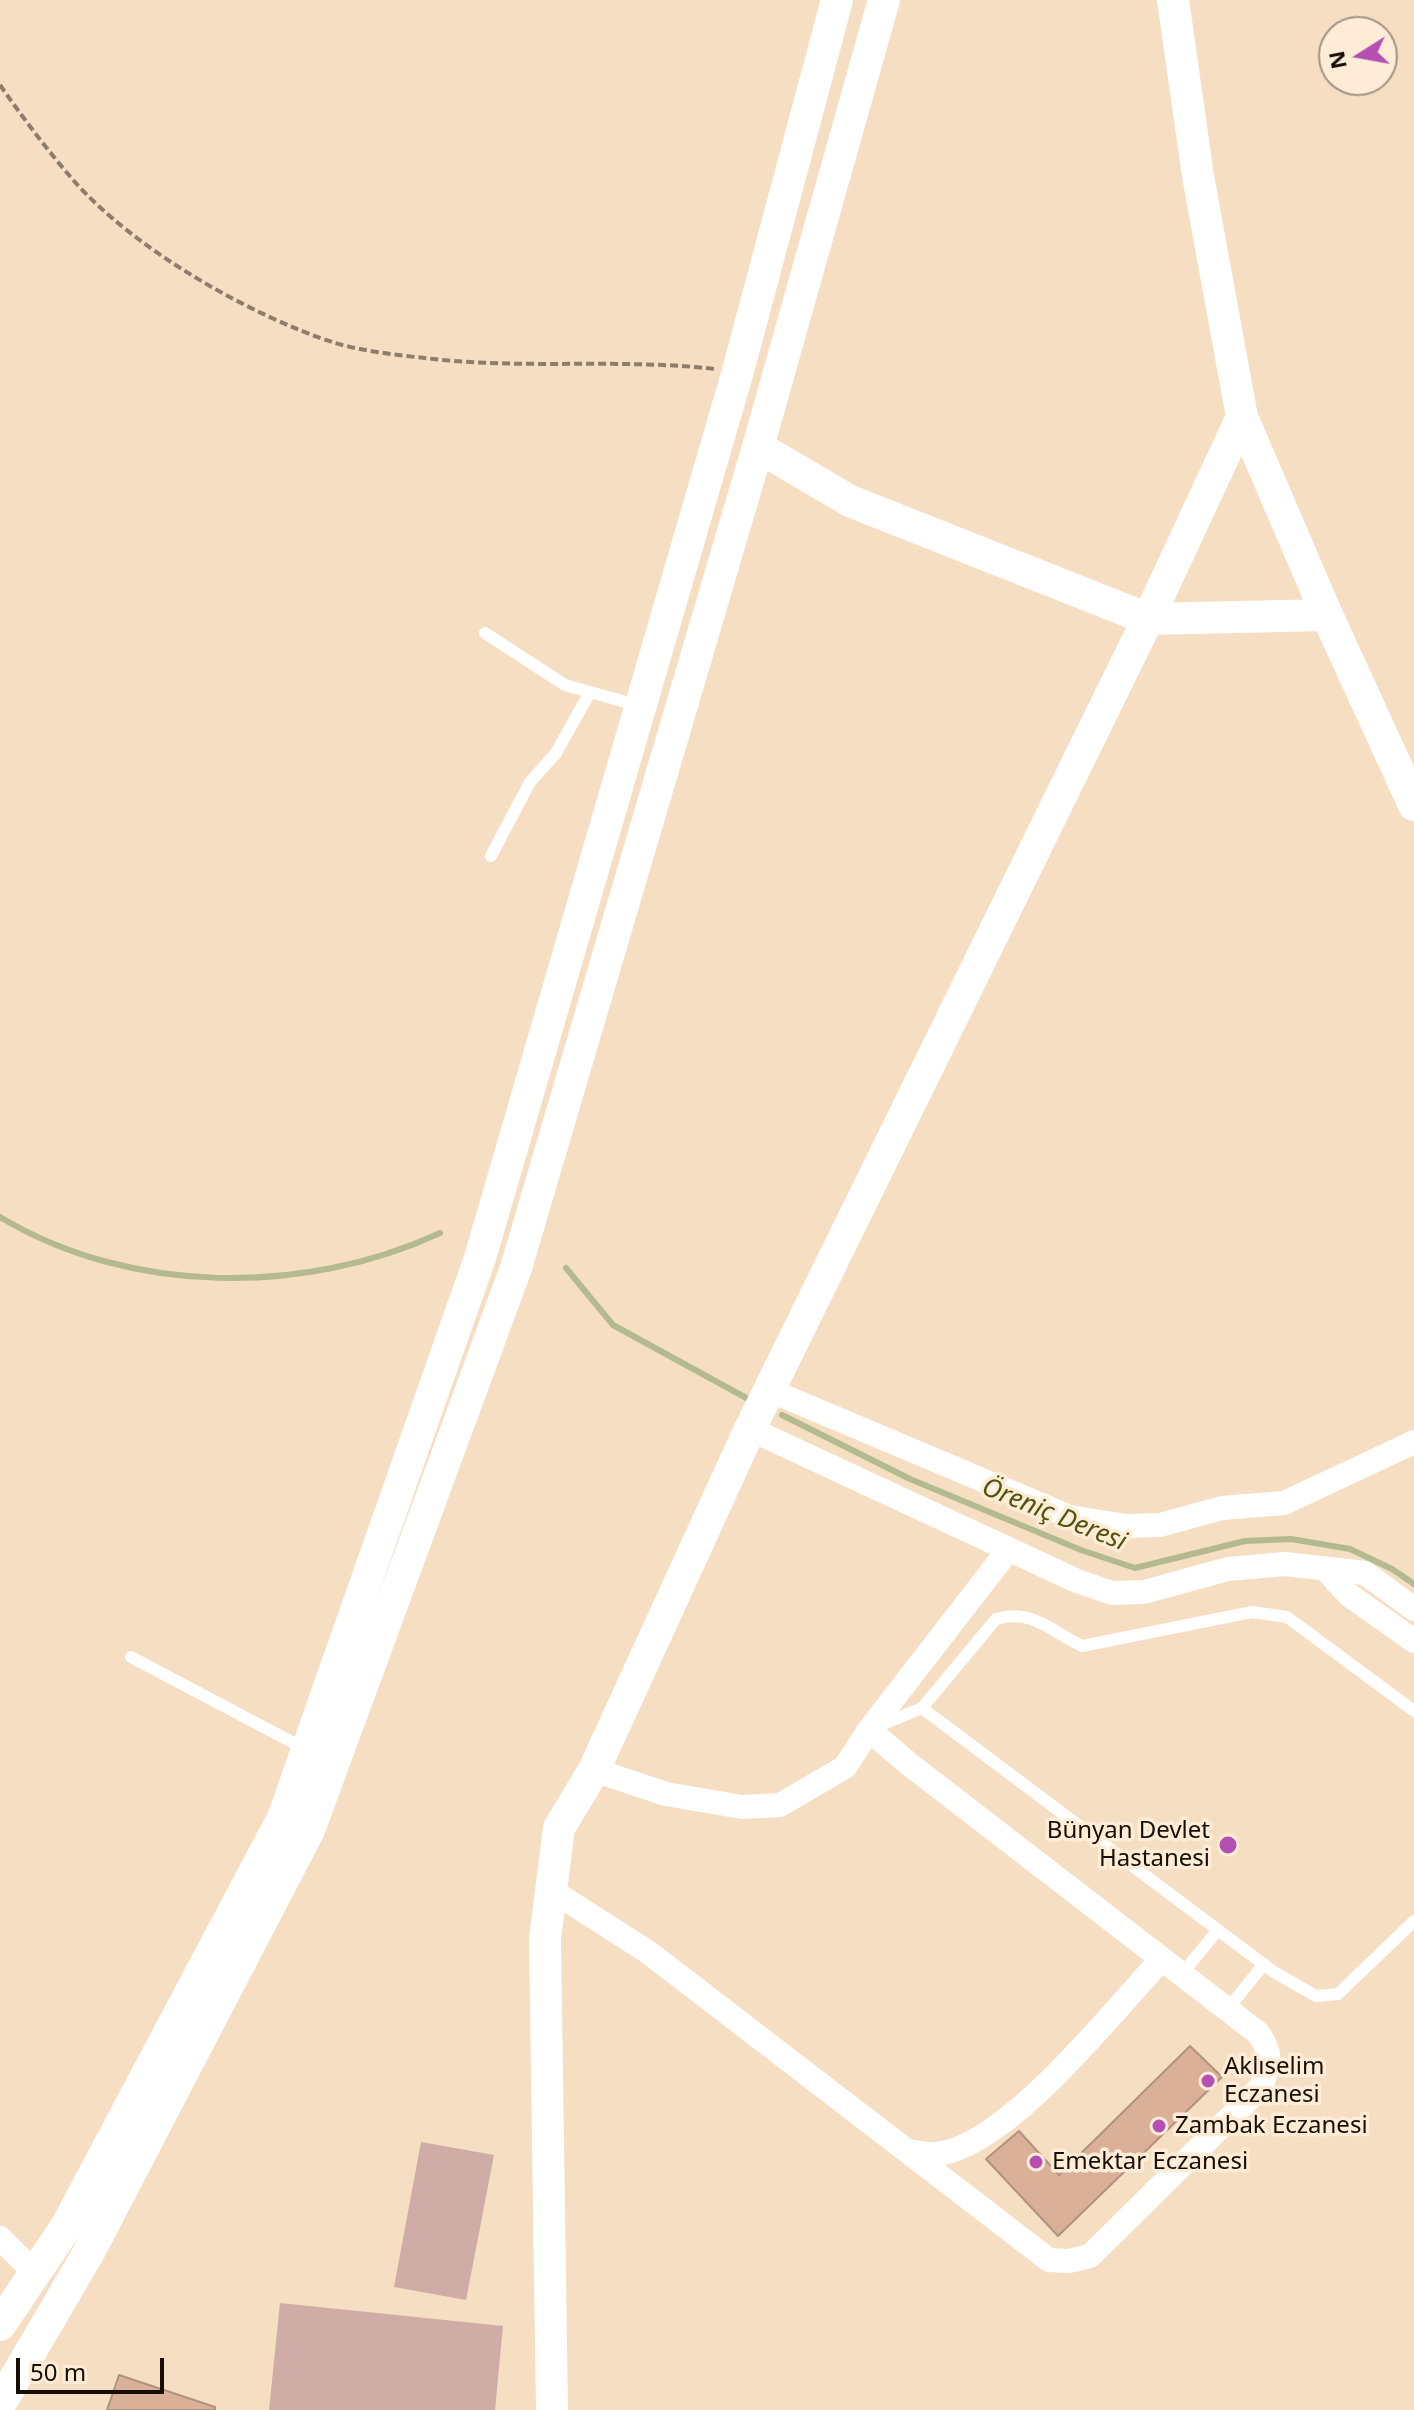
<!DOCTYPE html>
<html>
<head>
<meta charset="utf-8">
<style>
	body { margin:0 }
	#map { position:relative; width:1414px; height:2410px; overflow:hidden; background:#f5dec2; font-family:"Noto Sans",sans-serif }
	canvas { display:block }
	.north { position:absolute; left:1318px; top:16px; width:80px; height:80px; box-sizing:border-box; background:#ffecd6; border:2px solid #a29483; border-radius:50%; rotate:259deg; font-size:22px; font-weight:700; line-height:32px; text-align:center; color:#170f06 }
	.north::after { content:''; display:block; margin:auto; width:28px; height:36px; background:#b64fb3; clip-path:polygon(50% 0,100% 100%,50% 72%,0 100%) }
	.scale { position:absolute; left:16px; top:2358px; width:148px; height:36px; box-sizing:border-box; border:4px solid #170f06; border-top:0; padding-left:10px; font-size:24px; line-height:28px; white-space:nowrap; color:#170f06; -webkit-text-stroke:6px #ffecd6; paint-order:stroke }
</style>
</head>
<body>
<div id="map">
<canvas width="1414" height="2410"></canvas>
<div class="north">N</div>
<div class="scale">50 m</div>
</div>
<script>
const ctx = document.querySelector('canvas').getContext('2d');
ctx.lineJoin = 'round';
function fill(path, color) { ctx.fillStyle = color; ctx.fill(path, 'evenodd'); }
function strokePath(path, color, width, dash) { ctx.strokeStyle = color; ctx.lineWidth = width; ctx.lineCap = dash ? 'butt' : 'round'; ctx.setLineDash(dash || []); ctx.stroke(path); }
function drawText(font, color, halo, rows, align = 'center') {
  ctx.font = font + ' "Noto Sans",sans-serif'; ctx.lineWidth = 7; ctx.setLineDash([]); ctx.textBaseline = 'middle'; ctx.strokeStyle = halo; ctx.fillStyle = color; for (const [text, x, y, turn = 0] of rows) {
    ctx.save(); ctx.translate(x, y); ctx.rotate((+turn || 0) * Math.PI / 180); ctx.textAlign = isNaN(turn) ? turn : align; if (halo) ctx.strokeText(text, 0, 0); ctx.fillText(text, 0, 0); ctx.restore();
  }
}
fill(new Path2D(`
	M421,2142L494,2155L466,2300L394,2287Z
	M280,2303L503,2326L495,2410H269Z`), '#cfaca5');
strokePath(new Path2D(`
	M0,1217C130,1295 304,1296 440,1233
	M566,1268L613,1325L750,1400
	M782,1415L910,1479L1081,1550L1135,1568L1245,1541L1291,1539L1350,1549L1392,1569L1414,1584`), '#b4ba8f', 6);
const building = new Path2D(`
	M1190,2046L1222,2077L1058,2236L986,2159L1019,2131L1059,2175Z
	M119,2375L215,2407V2410H107Z`);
fill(building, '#dab098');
strokePath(building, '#b09280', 2);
strokePath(new Path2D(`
	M0,85C23,118 48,151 74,181C134,249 249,315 335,343C363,351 396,355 425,358C521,370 619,358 715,369`), '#8d7d6a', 4, [8, 4]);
strokePath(new Path2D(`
	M485,633L565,685L640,706
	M491,856L530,782L556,753L589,694
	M131,1657L307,1750
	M922,1708L1274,1972L1316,1996L1338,1994L1414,1921
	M876,1727L922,1708L996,1619C1032,1608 1052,1632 1082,1646L1252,1612L1287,1617L1414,1711
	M1181,1975L1218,1930
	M1227,2010L1264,1964`), '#fff', 12);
strokePath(new Path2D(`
	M769,1390L1070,1517L1126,1526L1160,1525L1222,1508L1284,1503L1414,1442
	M750,1429L1077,1581L1112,1593L1144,1592L1228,1569L1285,1564L1365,1573L1414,1609
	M1326,1570L1349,1595L1414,1641
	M869,1730L1009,1549
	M551,1890L648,1952L1049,2260L1069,2261L1090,2256L1261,2087C1270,2065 1273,2053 1258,2033L909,1764L869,1730L845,1767L780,1805L742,1807L666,1794L594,1770
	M907,2151C916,2152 928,2155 937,2154C1008,2146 1112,2012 1161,1960
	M0,2238L35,2273`), '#fff', 24);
strokePath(new Path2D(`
	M1173,0L1198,176L1242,417L1327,615L1414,805
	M758,447L850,501L1148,619L1327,615
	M0,2325L66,2227L283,1818L480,1258L738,371L837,0
	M0,2404L89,2252L309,1830L516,1268L758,447L884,0
	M552,2410L545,1938L559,1828L594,1770L750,1429L1148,619L1242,417`), '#fff', 32);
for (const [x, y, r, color] of [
	[1228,1845,10,"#b64fb3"],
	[1208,2081,8,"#b64fb3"],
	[1159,2126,8,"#b64fb3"],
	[1036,2162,8,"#b64fb3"]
]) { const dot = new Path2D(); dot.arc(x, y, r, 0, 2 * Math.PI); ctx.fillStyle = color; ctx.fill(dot); strokePath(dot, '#ffecd6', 3); }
drawText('24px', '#170f06', '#ffecd6', [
	["Bünyan Devlet",1210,1831,"right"],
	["Hastanesi",1210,1859,"right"],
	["Aklıselim",1224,2067],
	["Eczanesi",1224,2095],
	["Zambak Eczanesi",1175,2126],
	["Emektar Eczanesi",1052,2162]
], 'left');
drawText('italic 26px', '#4f540e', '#ffecd6', [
	["Öreniç Deresi",1054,1515,22]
]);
</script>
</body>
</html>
